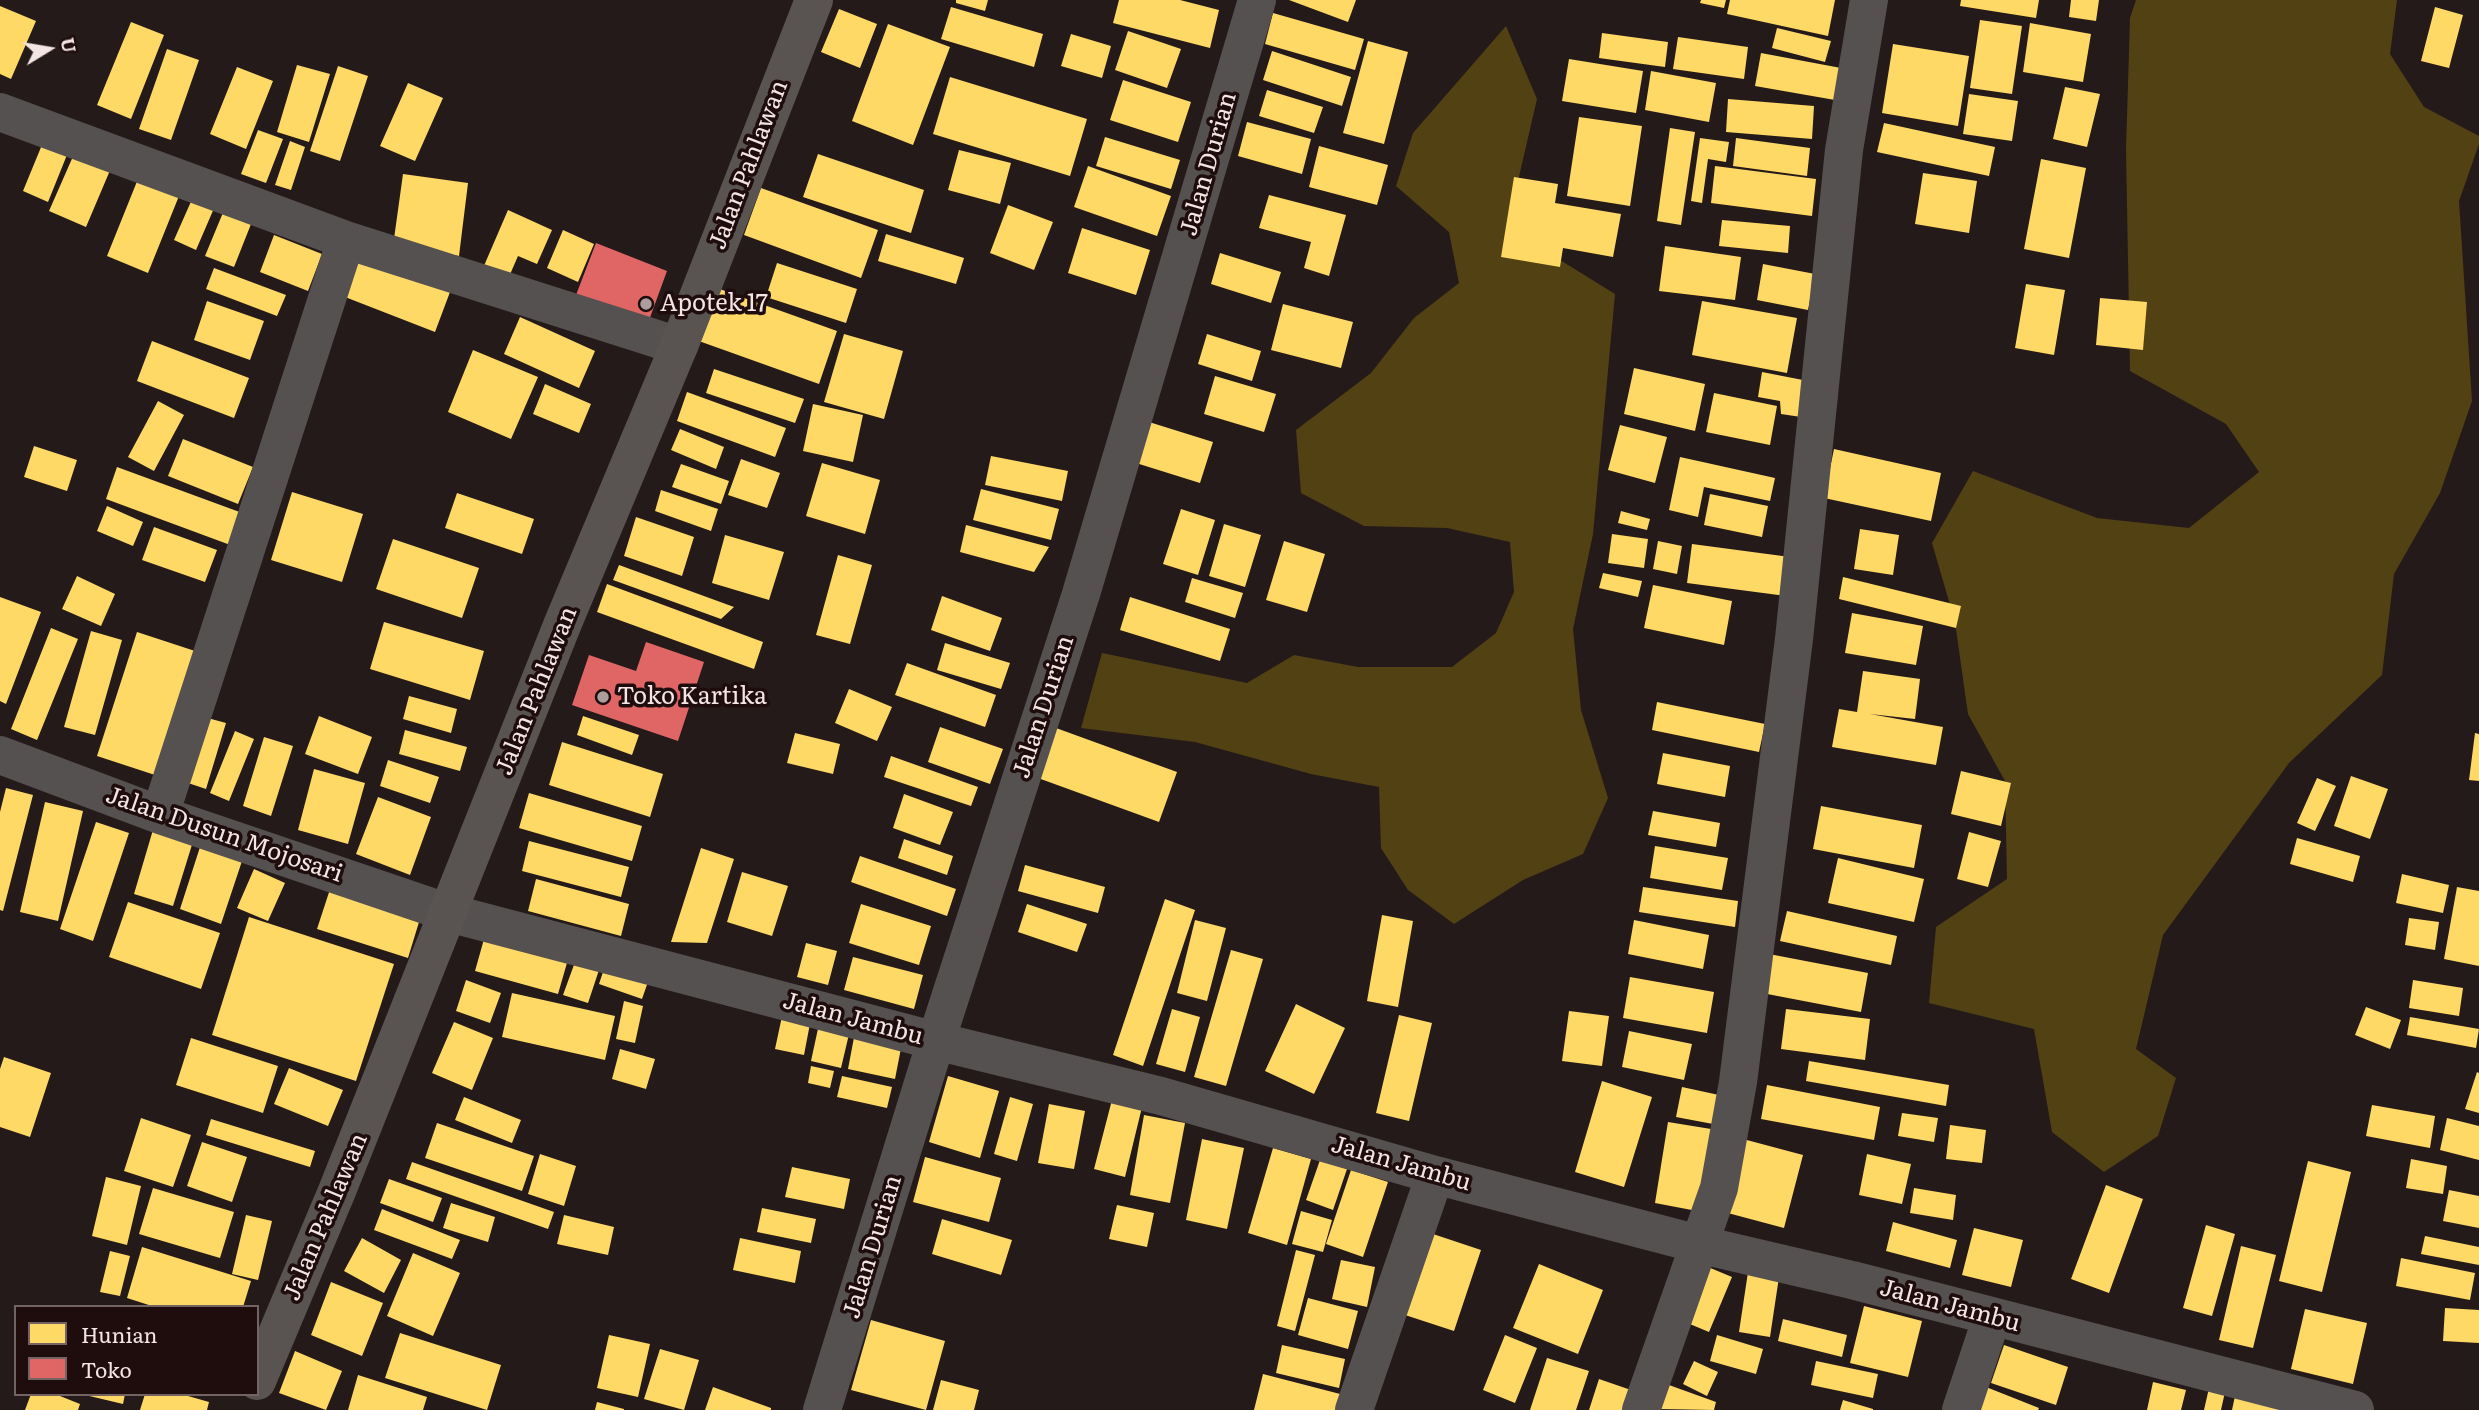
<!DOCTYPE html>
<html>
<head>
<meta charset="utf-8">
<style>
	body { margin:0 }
	#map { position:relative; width:2479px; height:1410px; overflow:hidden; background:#251a1a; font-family:Literata,serif }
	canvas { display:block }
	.legend { position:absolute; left:14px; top:1305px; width:245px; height:91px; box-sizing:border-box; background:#1f0d0d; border:2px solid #746363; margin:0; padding:9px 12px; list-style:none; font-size:21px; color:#f3e5e4 }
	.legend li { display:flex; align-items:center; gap:14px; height:35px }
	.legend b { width:35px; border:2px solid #746363 }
	.north { position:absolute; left:14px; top:14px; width:70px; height:70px; -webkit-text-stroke:5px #1f0d0d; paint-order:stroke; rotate:79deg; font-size:19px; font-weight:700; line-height:28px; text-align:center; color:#f3e5e4 }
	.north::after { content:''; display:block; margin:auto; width:24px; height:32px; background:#f3e5e4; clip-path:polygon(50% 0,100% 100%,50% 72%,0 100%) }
</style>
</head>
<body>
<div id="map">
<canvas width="2479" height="1410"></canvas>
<ul class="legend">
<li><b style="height:19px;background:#ffd966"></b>Hunian</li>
<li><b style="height:19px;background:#e06666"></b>Toko</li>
</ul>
<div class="north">U</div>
</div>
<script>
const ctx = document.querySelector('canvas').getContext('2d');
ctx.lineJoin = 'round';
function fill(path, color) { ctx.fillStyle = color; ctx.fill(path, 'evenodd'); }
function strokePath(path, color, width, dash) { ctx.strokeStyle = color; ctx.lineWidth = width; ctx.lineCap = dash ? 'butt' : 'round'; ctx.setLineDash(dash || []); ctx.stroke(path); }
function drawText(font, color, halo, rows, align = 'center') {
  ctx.font = font + ' Literata,serif'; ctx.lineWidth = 7; ctx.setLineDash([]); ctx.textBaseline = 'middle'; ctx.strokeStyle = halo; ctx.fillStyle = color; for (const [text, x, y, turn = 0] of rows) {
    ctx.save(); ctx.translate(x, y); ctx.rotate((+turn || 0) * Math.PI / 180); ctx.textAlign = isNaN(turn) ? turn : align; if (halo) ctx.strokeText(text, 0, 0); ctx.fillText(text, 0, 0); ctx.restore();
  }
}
fill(new Path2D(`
	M2136,0H2397L2390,54L2424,107L2479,136V144L2459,201L2472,401L2440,493L2394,574L2382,675L2289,763L2163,935L2136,1049L2176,1078L2158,1136L2104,1172L2052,1132L2034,1029L1929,1003L1936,927L2007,879L2005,781L1968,714L1955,622L1932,543L1973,471L2097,518L2189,528L2259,472L2226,424L2130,371L2126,150L2130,18Z
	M1506,26L1537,99L1518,181L1531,242L1615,294L1593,534L1573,629L1581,710L1608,798L1583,854L1523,880L1454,924L1408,890L1381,848L1379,787L1311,774L1195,742L1081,728L1102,653L1247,683L1294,655L1358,667H1452L1496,633L1514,592L1510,542L1447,528L1364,526L1301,493L1296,430L1371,373L1414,318L1459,283L1449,232L1396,186L1413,133Z`), '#524113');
fill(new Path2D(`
	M956,0H988L985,11L956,3Z
	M1119,0H1180L1219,10L1210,48L1113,23Z
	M1289,0H1356L1348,22Z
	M1701,0H1726L1724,8L1700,3Z
	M1730,0H1835L1828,36L1727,14Z
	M1961,0H2039L2036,18L1960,6Z
	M2071,0H2099L2096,21L2069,17Z
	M0,6L36,21L11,79L0,74Z
	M951,7L1043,34L1034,67L941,39Z
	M2435,7L2463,15L2449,68L2421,61Z
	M839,9L877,24L860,68L821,52Z
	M1273,13L1364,39L1355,70L1265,44Z
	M1980,20L2022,26L2012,94L1970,88Z
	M131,22L164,35L131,119L97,105Z
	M2030,23L2091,34L2083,82L2023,72Z
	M888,24L950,47L913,145L852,121Z
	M1777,28L1831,41L1825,62L1772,48Z
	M1128,31L1181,49L1167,88L1115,70Z
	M1602,33L1668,42L1665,67L1599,58Z
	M1071,34L1111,46L1102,78L1061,66Z
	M1678,37L1748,47L1744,79L1673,69Z
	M1368,41L1408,52L1384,144L1343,133Z
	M1893,44L1969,56L1958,126L1882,113Z
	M167,49L199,60L171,140L139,129Z
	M1272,51L1351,77L1342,106L1263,80Z
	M1761,53L1841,68L1835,100L1755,86Z
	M1569,59L1643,71L1636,113L1562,101Z
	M297,65L330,74L309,142L277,132Z
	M338,66L368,76L340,161L310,151Z
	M237,67L273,81L246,149L210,134Z
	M1651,71L1716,83L1709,122L1645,110Z
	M950,77L1087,119L1070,176L933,134Z
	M1123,80L1191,102L1178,142L1110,120Z
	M408,83L443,98L415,161L380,146Z
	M2065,87L2100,94L2087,147L2053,139Z
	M1267,90L1323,107L1314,133L1259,116Z
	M1969,94L2018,101L2012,141L1963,134Z
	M1728,99L1814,106L1812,139L1726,132Z
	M1579,117L1642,126L1630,206L1567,196Z
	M1247,122L1311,139L1302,174L1238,156Z
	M1884,123L1995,147L1989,176L1877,152Z
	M1670,128L1695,132L1681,225L1657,221Z
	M258,130L283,139L266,183L241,174Z
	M46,135L71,145L48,202L23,191Z
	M1105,137L1180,160L1171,189L1096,166Z
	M1700,138L1729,142L1726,162L1708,159L1702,203L1691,201Z
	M1736,138L1810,148L1807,176L1733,166Z
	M290,141L305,147L291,190L275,185Z
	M78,145L114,161L86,227L49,211Z
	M1319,146L1388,165L1377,205L1309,187Z
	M959,150L1011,163L1000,204L948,190Z
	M818,154L924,190L911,233L803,197Z
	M2041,159L2086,168L2069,258L2024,249Z
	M1088,166L1171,196L1157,236L1074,207Z
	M1715,166L1816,179L1812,216L1711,203Z
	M1923,173L1977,181L1969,233L1915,224Z
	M140,174L181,191L148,273L107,256Z
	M403,174L468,183L459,256L393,246Z
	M1514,177L1558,184L1555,203L1621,214L1613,257L1563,248L1560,267L1501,257Z
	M761,188L878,230L861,278L744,235Z
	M1269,195L1346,215L1329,276L1304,268L1311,242L1259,228Z
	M193,197L215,206L196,250L174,240Z
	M227,203L255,214L234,267L205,256Z
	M1008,205L1053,222L1034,270L990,253Z
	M508,210L552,230L537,264L518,256L505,286L480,275Z
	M1722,220L1790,226L1788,253L1719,246Z
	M1082,228L1150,250L1136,295L1068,273Z
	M563,230L594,244L578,282L547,268Z
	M886,234L964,258L956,284L878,261Z
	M274,235L322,254L308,291L260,272Z
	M1665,246L1741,257L1735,300L1659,291Z
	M1220,253L1281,272L1271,303L1211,284Z
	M360,258L450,292L435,332L345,297Z
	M777,263L857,289L846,323L766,297Z
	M1763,264L1815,274L1808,310L1757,300Z
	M214,268L286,295L277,316L206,289Z
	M2026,284L2065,290L2054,355L2015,348Z
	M714,287L837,331L819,384L696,340Z
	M2100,298L2147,302L2143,350L2096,345Z
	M207,301L264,321L250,360L194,340Z
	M1702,301L1797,318L1787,373L1692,355Z
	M1283,304L1353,322L1341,368L1271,350Z
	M520,317L595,351L579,388L504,354Z
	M844,334L903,351L884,419L824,402Z
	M1207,334L1261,351L1252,381L1198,364Z
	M152,341L249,378L234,418L137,381Z
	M473,350L538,377L511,439L448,412Z
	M1634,368L1705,384L1695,431L1624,414Z
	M714,369L804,399L795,423L706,393Z
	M1762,372L1808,381L1801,417L1781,414L1780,401L1758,397Z
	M1215,376L1276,394L1264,432L1204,414Z
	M545,384L591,404L579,433L533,414Z
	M687,392L786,428L775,457L677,421Z
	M1714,393L1777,406L1770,445L1706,432Z
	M158,401L184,415L154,471L128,457Z
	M813,404L863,415L853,462L803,451Z
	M1149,422L1213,442L1200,483L1136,463Z
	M1620,425L1667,437L1655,483L1608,470Z
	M680,429L724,447L716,469L671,450Z
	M183,439L253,467L238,504L168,476Z
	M34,446L77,460L67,491L24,477Z
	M1834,449L1941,473L1931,521L1824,498Z
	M991,456L1068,471L1062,501L985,485Z
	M1680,457L1775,478L1770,501L1704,487L1698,517L1669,510Z
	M741,459L780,473L767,508L728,495Z
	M822,463L880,480L865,534L806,516Z
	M681,464L729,481L721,504L672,487Z
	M117,467L245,514L233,546L106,499Z
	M981,489L1059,509L1051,540L973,520Z
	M661,490L718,509L711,531L655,511Z
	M292,492L363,514L342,582L271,560Z
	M457,493L534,519L522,554L445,528Z
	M1710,494L1768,506L1762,537L1704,525Z
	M107,506L143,522L133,546L97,531Z
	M1181,509L1215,520L1198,575L1163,564Z
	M1621,511L1650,519L1647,530L1618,523Z
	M636,517L694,537L682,576L624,556Z
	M1224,524L1261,535L1245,587L1209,576Z
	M966,525L1049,547L1034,572L960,552Z
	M154,527L217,550L205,582L142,560Z
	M1860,529L1899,535L1893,575L1854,569Z
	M1612,534L1648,539L1644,568L1608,563Z
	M725,535L784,552L769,600L712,583Z
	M393,539L479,568L462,618L376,589Z
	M1284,541L1325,554L1307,612L1266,600Z
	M1658,541L1682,546L1677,574L1653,569Z
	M1692,544L1790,557L1786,596L1687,583Z
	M838,555L872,565L850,644L816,635Z
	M619,565L734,607L721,619L613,580Z
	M1603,573L1642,581L1638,597L1599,588Z
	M77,576L115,594L101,626L62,609Z
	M1843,577L1961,606L1956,628L1839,599Z
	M1192,578L1243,593L1235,618L1185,602Z
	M607,584L763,642L754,669L597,612Z
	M1653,585L1732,601L1724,645L1644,628Z
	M942,596L1002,618L990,651L931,630Z
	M0,597L41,612L6,704L0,701Z
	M1130,597L1230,629L1220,661L1120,630Z
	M1852,613L1923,626L1916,665L1845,653Z
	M384,622L484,651L470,700L370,669Z
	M51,628L78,639L37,740L11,729Z
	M91,631L122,640L95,735L64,727Z
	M137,632L195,651L155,775L97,756Z
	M945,643L1010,663L1001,689L937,670Z
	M907,663L996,695L985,727L895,695Z
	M1863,671L1920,679L1915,719L1870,714L1943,727L1936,765L1832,747L1839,709L1857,712Z
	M849,689L892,707L877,741L835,723Z
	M409,696L457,709L451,733L403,719Z
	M1657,702L1765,724L1759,752L1652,730Z
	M319,716L372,737L358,774L305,754Z
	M583,716L639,735L632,755L577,735Z
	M204,717L226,723L206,789L185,782Z
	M1045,724L1177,772L1159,822L1027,774Z
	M940,727L1003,749L990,784L928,762Z
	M405,730L467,747L460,771L399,754Z
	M235,731L254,739L229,801L210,793Z
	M795,733L840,744L833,774L787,763Z
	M2475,733L2479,734V781L2469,780Z
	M264,737L293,746L271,816L243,806Z
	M562,742L663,774L650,817L549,785Z
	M1663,753L1730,766L1725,797L1657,784Z
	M891,756L978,787L971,806L884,777Z
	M388,760L439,777L430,803L380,786Z
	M314,769L365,783L348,844L298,830Z
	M1961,771L2011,783L2001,826L1951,814Z
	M2351,776L2388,789L2370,839L2334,826Z
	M2317,778L2336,786L2315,831L2297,823Z
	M6,788L33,795L3,911L0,910V812Z
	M529,793L642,826L632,861L519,828Z
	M904,794L953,812L940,845L893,828Z
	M378,797L431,817L410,875L356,854Z
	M45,802L83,811L58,921L20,912Z
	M1821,806L1922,825L1914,868L1813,849Z
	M1653,811L1720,823L1716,847L1648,835Z
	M96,822L129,833L93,941L60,929Z
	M155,823L195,835L173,906L134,894Z
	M1969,832L2001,841L1988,887L1957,879Z
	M2297,838L2360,856L2353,882L2290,864Z
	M904,839L953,856L947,875L898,858Z
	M529,841L629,867L621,897L522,871Z
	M201,844L243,858L221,924L180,909Z
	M1655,846L1728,858L1722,890L1650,878Z
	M701,848L734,859L707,943L671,942Z
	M860,856L956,889L947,916L851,882Z
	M1838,858L1924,879L1914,922L1828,903Z
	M1025,865L1105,887L1098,913L1018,891Z
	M254,869L285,883L268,921L237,908Z
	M742,872L788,886L772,936L727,922Z
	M2402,874L2449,885L2443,913L2396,903Z
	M536,879L629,904L621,936L528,911Z
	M333,880L423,909L408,958L317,929Z
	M1643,887L1738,901L1735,927L1639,912Z
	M2457,887L2479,891V966L2444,959Z
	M1165,899L1195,910L1143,1066L1113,1055Z
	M128,902L220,933L201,989L109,957Z
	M861,904L931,926L919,965L849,943Z
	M1027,904L1087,924L1077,952L1018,932Z
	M1787,911L1897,936L1891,965L1780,941Z
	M1382,915L1413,921L1398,1007L1367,1001Z
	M249,917L394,964L356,1081L212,1035Z
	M2409,918L2439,922L2435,950L2405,945Z
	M1195,920L1226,928L1207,1001L1177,993Z
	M1634,920L1709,935L1703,969L1628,954Z
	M486,932L569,956L558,994L475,971Z
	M806,943L837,951L828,985L797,977Z
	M1231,950L1263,959L1226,1086L1194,1077Z
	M1769,954L1868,973L1861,1012L1762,993Z
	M853,957L923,975L914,1009L844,990Z
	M607,960L650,976L642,999L599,984Z
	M575,962L599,970L588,1003L563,995Z
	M1630,977L1714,992L1707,1033L1623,1018Z
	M466,980L501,993L490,1023L456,1011Z
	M2413,980L2463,988L2459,1016L2409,1008Z
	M512,993L615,1016L605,1060L502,1037Z
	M624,1001L643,1006L635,1043L616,1039Z
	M1296,1004L1345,1028L1314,1094L1265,1071Z
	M784,1007L812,1013L804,1055L775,1049Z
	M2366,1007L2401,1020L2390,1049L2355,1035Z
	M1172,1009L1200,1017L1185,1072L1156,1064Z
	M1786,1009L1870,1019L1865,1060L1781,1049Z
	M1569,1011L1609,1016L1602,1066L1562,1061Z
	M1399,1015L1432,1023L1409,1121L1376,1113Z
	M2410,1017L2479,1029L2476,1048L2407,1035Z
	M454,1022L493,1038L472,1090L432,1073Z
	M819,1024L850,1030L841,1068L811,1061Z
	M856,1027L903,1038L895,1079L848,1069Z
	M1629,1031L1692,1044L1684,1080L1622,1067Z
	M191,1038L278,1066L263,1113L176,1085Z
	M620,1049L655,1059L646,1089L612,1079Z
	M4,1057L51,1073L30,1137L0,1127V1069Z
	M1809,1061L1949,1085L1946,1106L1806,1081Z
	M811,1066L834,1071L830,1088L808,1083Z
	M289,1068L343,1090L328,1126L274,1104Z
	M2477,1072L2479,1073V1113L2465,1109Z
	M842,1076L892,1087L887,1108L837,1097Z
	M948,1076L999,1091L980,1158L929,1142Z
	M1602,1081L1652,1097L1624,1187L1575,1172Z
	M1767,1085L1880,1107L1874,1140L1761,1119Z
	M1682,1087L1719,1095L1713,1124L1676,1117Z
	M1113,1096L1143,1103L1125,1177L1094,1169Z
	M464,1097L521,1120L512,1143L455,1120Z
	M1010,1097L1033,1104L1017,1161L994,1154Z
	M1049,1104L1085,1111L1074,1169L1038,1163Z
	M2372,1105L2435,1116L2430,1148L2366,1136Z
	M1902,1113L1938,1118L1934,1142L1898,1136Z
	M1144,1115L1185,1123L1170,1203L1130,1195Z
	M141,1118L191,1135L173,1187L124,1171Z
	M2447,1118L2479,1126V1160L2440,1150Z
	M211,1119L315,1151L310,1167L206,1135Z
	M1668,1122L1711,1129L1697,1211L1655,1203Z
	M437,1123L534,1156L522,1191L425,1158Z
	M1950,1125L1986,1130L1982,1163L1946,1159Z
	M1202,1139L1244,1148L1227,1229L1186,1220Z
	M1743,1139L1803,1155L1784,1228L1724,1212Z
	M202,1142L247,1157L232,1202L187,1186Z
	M1273,1148L1311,1159L1287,1245L1248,1233Z
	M540,1154L576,1166L564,1206L528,1194Z
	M1867,1154L1911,1164L1902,1204L1859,1195Z
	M925,1157L1001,1178L989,1222L913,1202Z
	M2411,1159L2447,1166L2443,1194L2406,1188Z
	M1320,1160L1347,1169L1333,1210L1306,1200Z
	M2308,1161L2351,1172L2322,1292L2279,1281Z
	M412,1162L554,1212L548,1229L406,1179Z
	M792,1167L850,1179L844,1209L785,1197Z
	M1351,1170L1388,1182L1363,1257L1326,1244Z
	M106,1177L141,1186L127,1245L92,1236Z
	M389,1179L442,1198L433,1222L380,1203Z
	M2106,1185L2143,1199L2109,1293L2071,1279Z
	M153,1188L234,1212L220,1258L139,1234Z
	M1914,1188L1956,1195L1953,1220L1910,1213Z
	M2449,1190L2479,1196V1228L2443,1221Z
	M451,1203L495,1217L488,1242L443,1228Z
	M1117,1205L1154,1213L1147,1247L1109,1239Z
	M762,1208L816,1219L811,1243L757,1232Z
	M382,1209L460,1240L452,1259L374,1230Z
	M1301,1211L1332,1220L1323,1252L1292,1244Z
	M246,1215L272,1221L258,1280L232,1274Z
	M564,1215L614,1227L608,1255L557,1244Z
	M942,1219L1012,1240L1001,1275L932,1254Z
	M1893,1222L1957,1240L1950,1268L1886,1251Z
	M2206,1225L2235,1234L2212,1316L2183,1308Z
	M1974,1228L2023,1240L2011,1287L1962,1275Z
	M1430,1233L1481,1250L1454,1331L1402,1314Z
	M2425,1236L2479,1247V1265L2421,1254Z
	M362,1238L401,1260L384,1293L344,1271Z
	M740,1238L801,1251L795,1283L733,1270Z
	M2241,1246L2276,1255L2253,1348L2219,1340Z
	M142,1247L251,1281L243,1307H155L127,1298Z
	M1296,1250L1315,1255L1295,1331L1277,1326Z
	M110,1251L130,1256L120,1296L100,1292Z
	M413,1253L460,1273L433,1336L387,1316Z
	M2401,1258L2475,1273L2470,1300L2396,1286Z
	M1341,1260L1375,1267L1367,1307L1332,1299Z
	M1539,1264L1603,1290L1578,1354L1513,1328Z
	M1708,1267L1732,1277L1709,1332L1685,1322Z
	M1748,1272L1779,1277L1770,1337L1739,1332Z
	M331,1282L383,1303L362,1356L311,1335Z
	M1308,1298L1358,1311L1348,1349L1298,1335Z
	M1864,1306L1922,1321L1908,1377L1850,1363Z
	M2445,1308L2479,1310V1343L2443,1341Z
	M2305,1309L2367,1323L2353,1384L2291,1369Z
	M1783,1319L1847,1335L1842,1357L1778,1341Z
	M871,1320L945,1341L926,1410L851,1390Z
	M400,1333L501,1365L487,1410L385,1378Z
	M609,1335L650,1344L638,1397L597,1388Z
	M1505,1335L1537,1348L1515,1403L1483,1390Z
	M1717,1335L1763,1349L1756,1374L1710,1361Z
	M1282,1345L1345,1359L1339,1388L1276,1373Z
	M2004,1345L2068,1367L2056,1405L1991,1383Z
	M660,1349L699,1360L684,1410L644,1399Z
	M295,1351L342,1371L326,1410L279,1393Z
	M1547,1358L1589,1371L1576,1410H1530Z
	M1694,1361L1718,1372L1707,1396L1683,1384Z
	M1816,1361L1878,1374L1873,1398L1811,1385Z
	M1263,1374L1344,1395L1340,1410H1254Z
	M358,1375L427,1397L423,1410H348Z
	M1599,1379L1631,1390L1625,1410H1589Z
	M941,1380L979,1390L974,1410H933Z
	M2153,1382L2186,1390L2181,1410H2147Z
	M1669,1385L1716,1402L1714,1410L1660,1409Z
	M713,1387L771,1408V1410H705Z
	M1986,1387L2039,1408L2038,1410H1977Z
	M2209,1388L2225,1392L2221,1410H2204Z
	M31,1394H55L80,1404L78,1410H25Z
	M81,1394H125L123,1404Z
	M145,1394H181L209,1402L207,1410H140Z
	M2235,1396L2286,1410H2232Z
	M1843,1400L1873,1409V1410H1840Z
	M597,1402L624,1409V1410H595Z`), '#ffd966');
fill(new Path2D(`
	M596,243L667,271L648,323L576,295Z
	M646,642L704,662L678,741L572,705L589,655L636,671Z`), '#e06666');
strokePath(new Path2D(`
	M0,112L346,240L679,346
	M0,755L160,815L449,913L936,1041L1161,1096L1435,1175L1702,1245L1852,1280L2355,1410
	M160,815L346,240
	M822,1410L936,1041L1081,594L1257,0
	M1354,1410L1435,1175
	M1641,1410L1719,1188L1738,1082L1794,639L1844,150L1869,0
	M1961,1410L1992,1317`), '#555150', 38);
strokePath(new Path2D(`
	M257,1381L337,1191L563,623L679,346L814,0`), '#595452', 38);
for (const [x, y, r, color] of [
	[646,304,7,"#ab9e9d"],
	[603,697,7,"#ab9e9d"]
]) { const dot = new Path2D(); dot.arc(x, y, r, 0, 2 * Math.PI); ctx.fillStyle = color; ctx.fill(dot); strokePath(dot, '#1f0d0d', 2.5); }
drawText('24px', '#f3e5e4', '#1f0d0d', [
	["Jalan Durian",1209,164,-74],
	["Jalan Pahlawan",749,165,-69],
	["Jalan Pahlawan",537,691,-68],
	["Jalan Durian",1044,707,-72],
	["Jalan Dusun Mojosari",224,835,19],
	["Jalan Jambu",853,1019,15],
	["Jalan Jambu",1401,1164,16],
	["Jalan Pahlawan",326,1217,-67],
	["Jalan Durian",873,1247,-73],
	["Jalan Jambu",1950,1306,15]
]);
drawText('24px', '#f3e5e4', '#1f0d0d', [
	["Apotek 17",660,304],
	["Toko Kartika",617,697]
], 'left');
</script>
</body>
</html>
